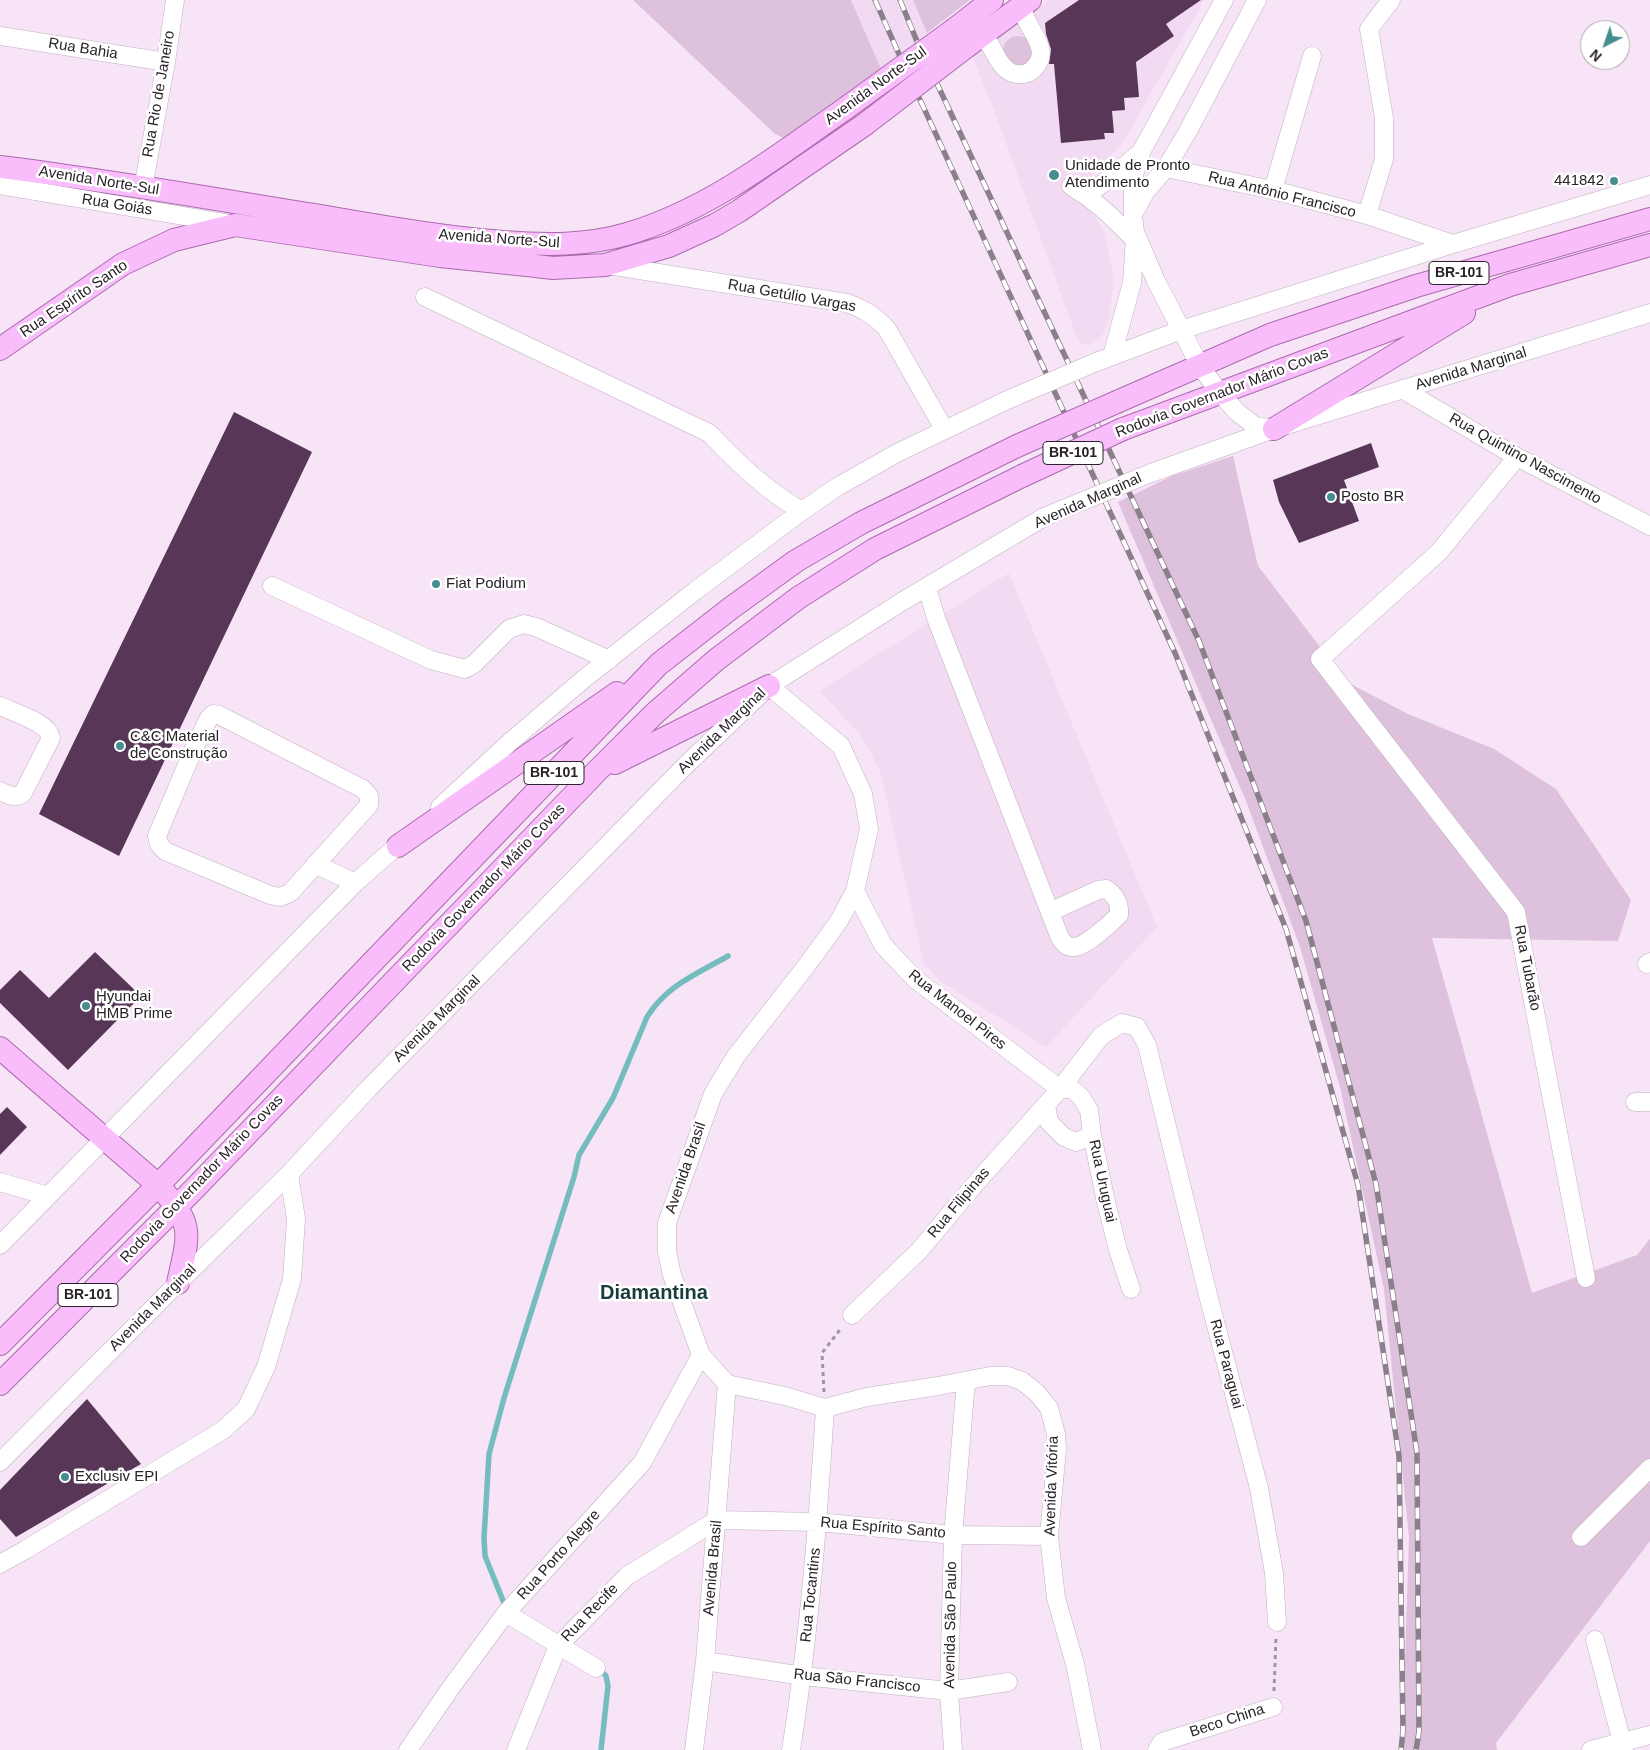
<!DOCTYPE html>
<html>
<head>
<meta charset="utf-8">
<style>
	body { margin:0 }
	#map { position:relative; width:1650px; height:1750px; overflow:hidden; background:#f7e5f7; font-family:Helvetica,sans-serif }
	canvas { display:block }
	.north { position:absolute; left:1580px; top:20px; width:50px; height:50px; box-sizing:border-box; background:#fff; border:1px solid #a9a7a9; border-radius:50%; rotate:221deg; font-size:14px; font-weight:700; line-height:20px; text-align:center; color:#292229 }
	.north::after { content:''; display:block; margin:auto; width:18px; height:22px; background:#458d8f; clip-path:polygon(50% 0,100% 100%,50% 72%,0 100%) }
</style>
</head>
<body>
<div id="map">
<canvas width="1650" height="1750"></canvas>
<div class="north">N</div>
</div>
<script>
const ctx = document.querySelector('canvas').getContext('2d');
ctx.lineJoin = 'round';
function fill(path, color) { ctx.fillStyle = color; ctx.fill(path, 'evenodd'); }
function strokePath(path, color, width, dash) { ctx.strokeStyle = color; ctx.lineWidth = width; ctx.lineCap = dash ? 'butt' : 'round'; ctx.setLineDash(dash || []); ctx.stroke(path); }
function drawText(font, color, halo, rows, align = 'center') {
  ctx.font = font + ' Helvetica,sans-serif'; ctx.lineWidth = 5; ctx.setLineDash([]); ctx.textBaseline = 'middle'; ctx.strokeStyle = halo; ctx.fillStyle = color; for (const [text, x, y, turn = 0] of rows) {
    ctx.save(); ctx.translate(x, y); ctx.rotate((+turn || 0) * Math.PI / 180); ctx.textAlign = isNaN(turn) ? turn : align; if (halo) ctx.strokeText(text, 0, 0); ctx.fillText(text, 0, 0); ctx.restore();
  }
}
fill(new Path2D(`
	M851,0H913L927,33L882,71Z
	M1050,0H1204L1123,142L1095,172L1087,179L1071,186L1069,195L1075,198L1092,213L1105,233L1114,280L1108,323L1102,336L1089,346L1081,343L1077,338L992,105L972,56L984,44Z
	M1009,573L1157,927L1046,1047L940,981L924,964L880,770L860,734L819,691Z`), '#f2daf2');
fill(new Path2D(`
	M633,0H851L882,71L789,141L774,133Z
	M913,0H970L927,33Z
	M1003 51a15 15 0 1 1 30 0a15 15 0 1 1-30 0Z
	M1233,456L1258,566L1347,682L1408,714L1494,749L1556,789L1631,900L1618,941L1432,938L1532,1293L1637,1255L1650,1239V1541L1496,1743L1497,1750H1402L1409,1538L1384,1289L1340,1087L1300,947L1246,801L1118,502L1172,476Z`), '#ddc1dd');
strokePath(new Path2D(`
	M504,1603L485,1556L484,1538L489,1454L504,1398L574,1177L579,1155L613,1098L647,1017C667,985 697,974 728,956
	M599,1668L606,1676L608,1686L601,1750`), '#75bcbe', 5.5);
fill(new Path2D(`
	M1079,0H1201L1166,24L1174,36L1136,62L1139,97L1124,98L1125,110L1112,111L1114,133H1104L1105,139L1061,143L1054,64H1049L1051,49L1046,34L1045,23Z
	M234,412L312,452L119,856L39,814Z
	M1371,443L1379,467L1344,480L1359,521L1299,543L1279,502L1273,480Z
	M95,952L141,996L68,1070L0,1003V990L20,970L49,998Z
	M7,1107L27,1127L0,1155V1114Z
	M87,1399L141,1464L16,1537L0,1519V1490Z`), '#573658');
const minor = new Path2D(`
	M1224,0L1141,152L1133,178V216L1135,232L1156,281L1200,366L1220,393L1237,412L1255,426L1273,429
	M0,36L166,62
	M981,36C994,43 994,60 1006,69C1010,73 1017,75 1024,74C1029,73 1033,70 1036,66C1052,47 1023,26 1022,6
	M1166,168L1273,190L1367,215L1453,244
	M0,185L231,224
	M1071,186C1098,202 1113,218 1135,240
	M1075,186L1095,189L1109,179L1141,152
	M143,188L166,62L175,0
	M1273,190L1312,56
	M1135,211L1146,191L1166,168L1188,131L1257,0
	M1367,215L1384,159V118L1369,29L1391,0
	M608,265L847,303C864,309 875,316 887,329L944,429
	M425,297L709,433C737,462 766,491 802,511
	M1112,356L1132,283L1135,238
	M1094,363L1181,330L1453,244L1650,185
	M1402,389L1517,457L1650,526
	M1517,457L1439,552L1320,659L1516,912L1586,1278
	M1151,473L1274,429L1650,313
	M272,586L431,660L465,669L474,664L509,629L524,624L536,627L609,660
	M927,588L936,618L1060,938C1064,943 1066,947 1073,947C1084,948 1111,923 1119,915C1120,904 1115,894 1106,889L1098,890L1050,912
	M0,706C15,713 48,722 51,738L23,793C15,799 9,795 0,791
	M213,714L219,715L363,789L369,796V805L290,893L280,897L270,895L165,851L159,844L157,836L194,748L209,718Z
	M440,807L510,742L585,678L695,591L802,511L837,487L897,453L1005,401
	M315,864L355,883
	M855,891L883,945L915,979L1060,1089H1072L1081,1097L1089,1110L1092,1135L1106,1202L1118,1250L1131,1289
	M1647,964L1650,962
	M1635,1102H1650
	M1046,1105L1049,1122L1064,1137L1076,1142L1092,1135
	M0,1182L48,1196
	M0,1245L355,883L406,838
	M852,1315L919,1251L976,1183L1060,1089L1101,1036L1122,1023L1137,1027L1147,1045L1208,1295L1259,1488L1274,1573L1277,1622
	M727,1384L785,1396L825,1408L867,1397L938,1386L990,1376H1008L1022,1381L1037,1393L1049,1408L1056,1434L1057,1449L1049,1536L1056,1598L1075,1664L1092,1750
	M0,1462L178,1283L289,1174L369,1088L686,765L769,686L903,601L1044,517
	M1581,1537L1650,1468
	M0,1564L25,1550L223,1430L246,1409L266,1367L292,1279L296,1219L289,1174
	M506,1613L596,1668
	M1595,1640L1624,1750
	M705,1661L803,1676L949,1691L1008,1682
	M408,1750L452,1686L506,1613L642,1463L701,1355
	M516,1750L558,1646L627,1576L717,1520L818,1522L953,1535L1049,1536
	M694,1750L705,1661L727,1384L701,1355L672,1275L667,1252V1223L713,1094L736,1056L807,965L839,921L855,891L869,829L863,794L841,746L769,686
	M791,1750C809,1637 818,1523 825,1408
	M953,1750L949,1691L953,1535L966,1381
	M1157,1750L1162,1742L1273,1707
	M1591,1750L1650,1735`);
const major = new Path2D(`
	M955,29L992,0
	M966,47L1030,0
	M0,167C115,181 230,202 344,220C397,229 450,238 503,242C545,245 586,246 627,234C709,210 777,156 846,108
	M0,349L123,264L174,240L235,225L440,256L527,265L553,268L605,265L669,246L715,225L739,211L864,125
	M1119,401L1270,335L1416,286L1650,219
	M1123,429L1510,285L1650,245
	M1274,429L1464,313
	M615,763L769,686
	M398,846L617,693
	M0,1048L158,1185C195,1226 189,1232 178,1283
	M0,1344L169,1174L659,664L731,608L796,561L861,523L1017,446
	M0,1384L195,1188L596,772L654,714L716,660L798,598L875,549L1022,476`);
strokePath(minor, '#c0afc0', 19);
strokePath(major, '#ac6aae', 24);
strokePath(new Path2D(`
	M824,1392L822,1353L842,1327
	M1274,1691L1276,1637`), '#a093a0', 3, [4, 4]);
strokePath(minor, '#fff', 18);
strokePath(major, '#f8bdfa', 22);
const rail = new Path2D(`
	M875,0L898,52L1175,653L1286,929L1358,1185L1399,1456L1403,1731L1401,1750
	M900,0L916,39L1199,641L1306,921L1376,1184L1417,1453L1419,1732L1416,1750`);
strokePath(rail, '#8b7f8b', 5.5);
strokePath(rail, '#fff', 4, [11]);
const minorBridge = new Path2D(`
	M1005,401L1094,363
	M1044,517L1151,473`);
const majorBridge = new Path2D(`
	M846,108L955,29
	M864,125L966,47
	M1017,446L1119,401
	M1022,476L1123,429`);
strokePath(minorBridge, '#c0afc0', 19, []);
strokePath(majorBridge, '#ac6aae', 24, []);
strokePath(minorBridge, '#fff', 18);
strokePath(majorBridge, '#f8bdfa', 22);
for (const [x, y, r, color] of [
	[1054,175,6,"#458d8f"],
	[1614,181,5,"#458d8f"],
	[1331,497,5,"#458d8f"],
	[436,584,5,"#458d8f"],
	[120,746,5,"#458d8f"],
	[86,1006,5,"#458d8f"],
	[65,1477,5,"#458d8f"]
]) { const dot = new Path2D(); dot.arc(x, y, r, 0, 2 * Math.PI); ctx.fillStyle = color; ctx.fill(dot); strokePath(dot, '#fff', 2); }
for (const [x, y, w] of [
	[1459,273,60],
	[1073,453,60],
	[554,773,60],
	[88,1295,60]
]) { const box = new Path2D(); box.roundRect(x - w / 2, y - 11.5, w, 23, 4); ctx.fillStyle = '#fff'; ctx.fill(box); strokePath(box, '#292229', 1); }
drawText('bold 14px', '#292229', null, [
	["BR-101",1459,273],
	["BR-101",1073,453],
	["BR-101",554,773],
	["BR-101",88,1295]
]);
drawText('15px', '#292229', '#fff', [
	["Rua Bahia",83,49,9],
	["Avenida Norte-Sul",876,86,-36],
	["Rua Rio de Janeiro",159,94,-80],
	["Avenida Norte-Sul",99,181,9],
	["Rua Antônio Francisco",1282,195,14],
	["Rua Goiás",117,205,9],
	["Avenida Norte-Sul",499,239,4],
	["Rua Getúlio Vargas",792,296,10],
	["Rua Espírito Santo",74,299,-34],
	["Avenida Marginal",1471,369,-17],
	["Rodovia Governador Mário Covas",1222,393,-21],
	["Rua Quintino Nascimento",1525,459,29],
	["Avenida Marginal",1088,501,-24],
	["Avenida Marginal",722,731,-44],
	["Rodovia Governador Mário Covas",484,888,-46],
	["Rua Tubarão",1527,968,79],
	["Rua Manoel Pires",957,1010,38],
	["Avenida Marginal",437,1019,-45],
	["Avenida Brasil",686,1168,-71],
	["Rodovia Governador Mário Covas",202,1179,-46],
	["Rua Uruguai",1102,1181,78],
	["Rua Filipinas",959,1203,-50],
	["Avenida Marginal",153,1308,-45],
	["Rua Paraguai",1226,1364,75],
	["Avenida Vitória",1052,1486,-88],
	["Rua Espírito Santo",883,1528,5],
	["Rua Porto Alegre",559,1555,-48],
	["Avenida Brasil",713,1568,-85],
	["Rua Tocantins",811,1595,-84],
	["Rua Recife",590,1613,-46],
	["Avenida São Paulo",951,1625,-89],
	["Rua São Francisco",857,1681,6],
	["Beco China",1227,1721,-18]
]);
drawText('15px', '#292229', '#fff', [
	["Unidade de Pronto",1065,166],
	["Atendimento",1065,183],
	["441842",1604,181,"right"],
	["Posto BR",1341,497],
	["Fiat Podium",446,584],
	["C&C Material",130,737],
	["de Construção",130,754],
	["Hyundai",96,997],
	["HMB Prime",96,1014],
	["Exclusiv EPI",75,1477]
], 'left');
drawText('bold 20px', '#193c3d', '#fff', [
	["Diamantina",654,1293]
]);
</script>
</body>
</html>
